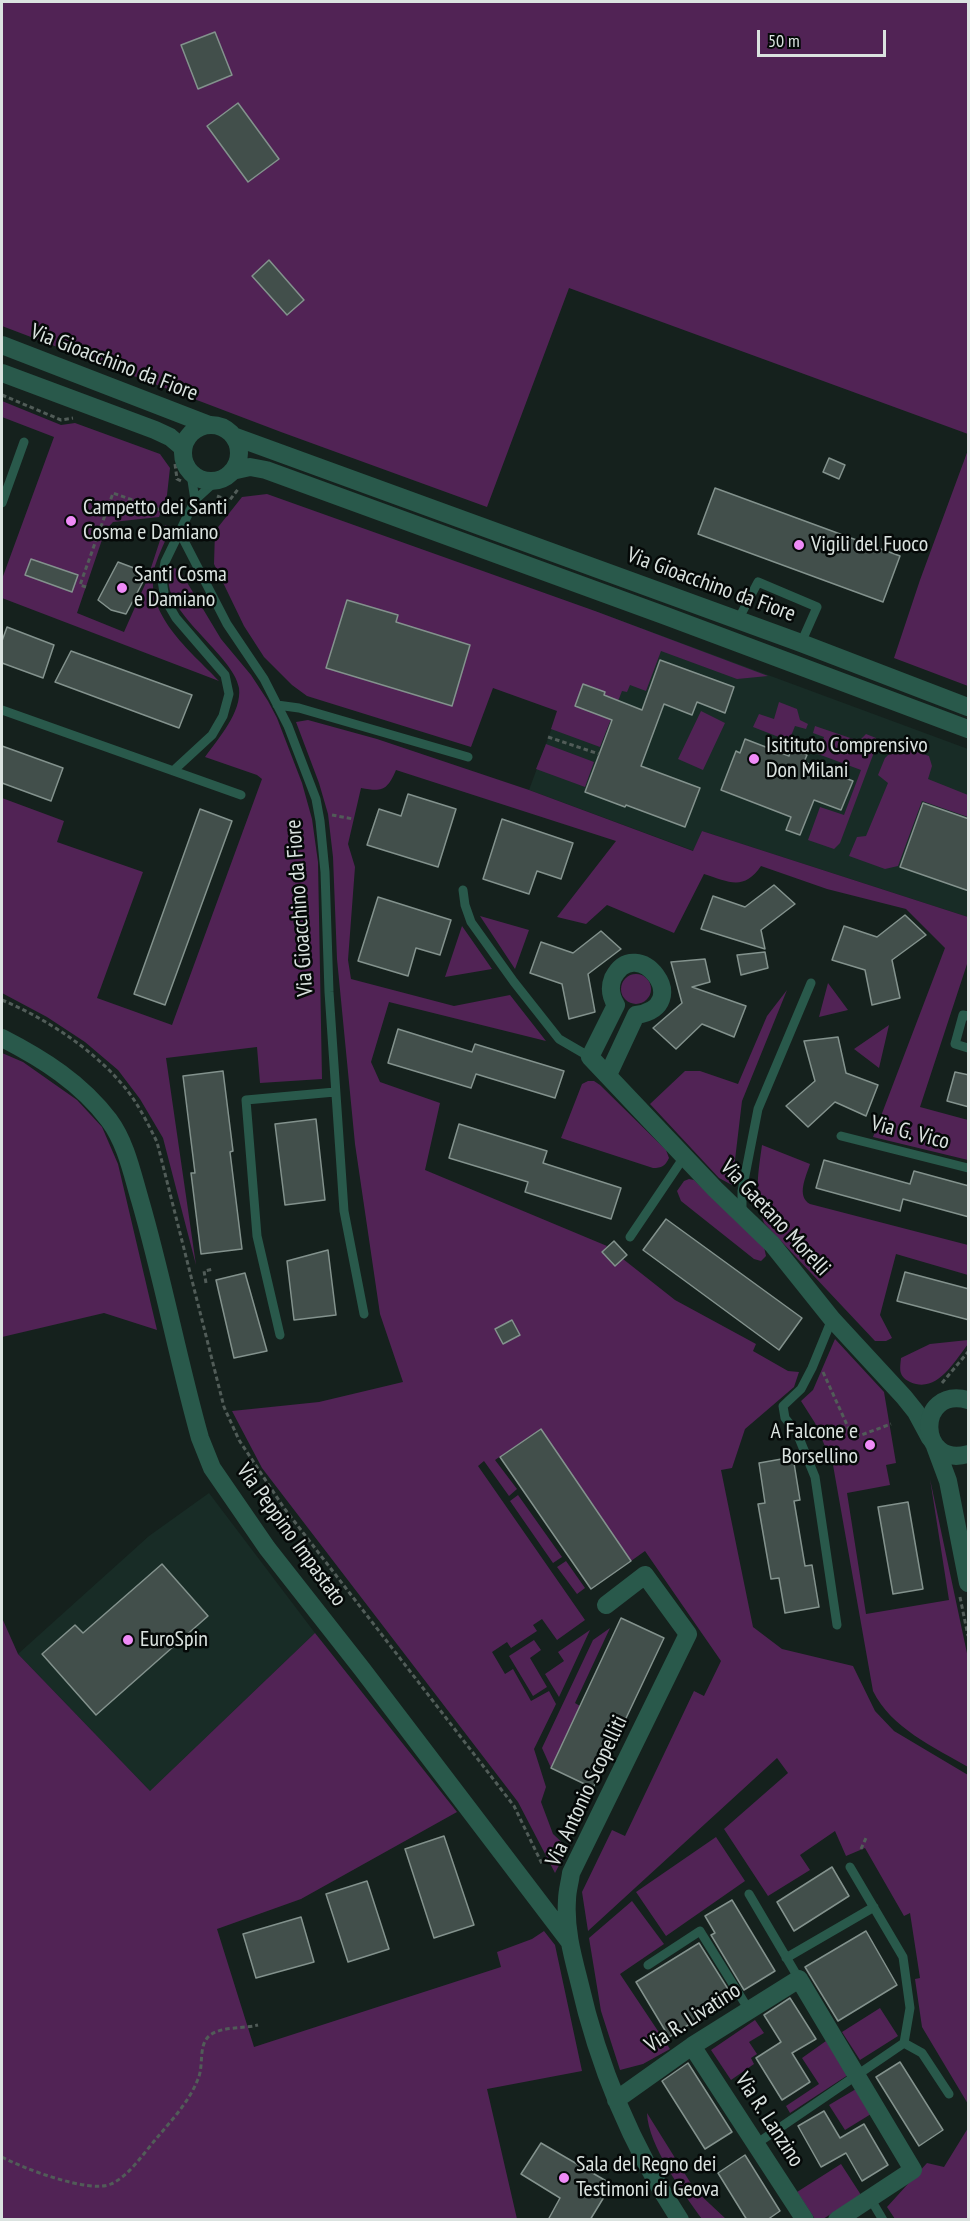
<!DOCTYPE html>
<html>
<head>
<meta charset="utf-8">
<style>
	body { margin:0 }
	#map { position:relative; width:970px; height:2221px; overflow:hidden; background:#15211d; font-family:"PT Sans Narrow",sans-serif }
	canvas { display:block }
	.frame { position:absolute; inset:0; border:3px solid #dbe3e0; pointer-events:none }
	.scale { position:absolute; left:757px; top:30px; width:129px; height:27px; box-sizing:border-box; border:3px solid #dbe3e0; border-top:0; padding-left:8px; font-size:18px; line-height:21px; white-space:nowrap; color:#dbe3e0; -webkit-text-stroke:4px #050908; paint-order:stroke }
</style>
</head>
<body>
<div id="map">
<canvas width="970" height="2221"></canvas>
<div class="frame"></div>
<div class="scale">50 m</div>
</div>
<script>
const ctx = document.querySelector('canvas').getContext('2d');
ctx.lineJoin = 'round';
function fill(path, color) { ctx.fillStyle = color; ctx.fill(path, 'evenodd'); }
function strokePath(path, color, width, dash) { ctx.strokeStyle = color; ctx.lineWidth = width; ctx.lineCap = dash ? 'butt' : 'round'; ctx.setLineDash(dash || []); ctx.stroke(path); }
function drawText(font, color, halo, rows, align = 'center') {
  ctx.font = font + ' "PT Sans Narrow",sans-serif'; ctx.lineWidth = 5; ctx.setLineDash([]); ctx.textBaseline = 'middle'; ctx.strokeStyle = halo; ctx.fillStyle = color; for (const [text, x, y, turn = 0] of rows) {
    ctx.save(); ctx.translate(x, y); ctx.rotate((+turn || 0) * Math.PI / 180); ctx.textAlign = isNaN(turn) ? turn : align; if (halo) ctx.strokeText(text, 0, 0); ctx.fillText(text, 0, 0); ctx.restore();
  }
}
fill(new Path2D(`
	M595,611L968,749V917L702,831L694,851L529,790Z
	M209,1493L315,1633L150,1791L18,1654L149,1536Z`), '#182c26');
fill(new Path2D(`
	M2,2H968V434L569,288L487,507L281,432L2,326Z
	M2,401L61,425L75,423L160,454L170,468L167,495L159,517L113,522L105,531L77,613L124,632L147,580L165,525L171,527C166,540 159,553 155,566C142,614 191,651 219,681L2,598V579L54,437L2,417Z
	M968,450V686L894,658L920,580Z
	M267,494L595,611L768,676L737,679L661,651L646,691L630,685L627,692L622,691L600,747L551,729L557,711L493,688L471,747L307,696L292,685L264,657L244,626L214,564L215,531L242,497Z
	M173,568L179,569L221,639L251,675L268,701L277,718L302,783L312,819L318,862L322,1079L260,1083L257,1047L166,1058L196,1265L163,1138L140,1099L118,1070L85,1042L47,1017L2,993V798L64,821L57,842L143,872L97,998L172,1025L262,779L257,775L205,757C218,739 242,712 239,688C234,653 149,604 173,568Z
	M779,702L797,709L800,720L808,724L806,729L795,726L789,741L753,727L759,714L774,719Z
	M701,711L725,723L703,770L678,759Z
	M308,720L377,739L529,790L693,851L702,831L968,917V961L920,1107L968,1120V1160L873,1137L945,948L906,909L827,889L761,866C744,891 729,882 704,874L674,933L607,905L586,924L557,917L616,841L396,770C387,791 382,792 361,788L348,844L355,867L348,960L351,979L454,1006L510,995L546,1041L389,1002L371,1062L380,1082L440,1103L425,1170L607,1246L602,1252L615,1266L623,1259L675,1300L756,1344L753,1351L788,1371L799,1372L794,1387L745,1429L732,1468L721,1470L753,1627L782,1649L853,1666L875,1711L894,1731L968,1775V2104L922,2027L915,1979L920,1978L910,1913L904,1916L865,1848L846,1856L835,1831L800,1855L810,1870L768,1896L724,1829L788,1773L777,1758L588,1931L582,1892L612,1830L625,1836L694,1691L704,1696L721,1661L645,1551L631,1561L541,1429L495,1460L517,1489L509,1496L484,1461L478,1466L585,1620L557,1640L542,1619L533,1625L537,1631L511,1648L507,1642L492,1652L505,1674L513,1669L531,1701L549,1691L556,1704L534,1749L546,1787L541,1802L553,1834L568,1848L555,1873L518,1802L262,1468L232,1411L319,1402L403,1382L380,1314L355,1144L337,959L333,857L328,814L319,783L296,722Z
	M815,726L859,741L866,734L876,738V747L840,843L834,849L808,840L820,807L844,815L861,770L818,754L824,737L813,733Z
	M546,744L594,762L585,787L536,769Z
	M896,747H902L929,756L932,766L928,779L968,795V817L922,801L898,866L885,869L849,856L857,837L866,836L888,783L878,775L885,758Z
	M480,916L529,930L515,969Z
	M462,926L492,969L445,977Z
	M621 989a15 15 0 1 1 30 0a15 15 0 1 1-30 0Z
	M828,983L848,1010L819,1017Z
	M787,990L742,1101L732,1185L719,1178L650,1104L685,1071H700L738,1084L767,1016Z
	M889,1025L879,1068L854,1049Z
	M2,1053L23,1062L77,1100L102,1127L118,1164L157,1330L104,1313L2,1337Z
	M588,1081H594L600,1085L666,1150L669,1158C665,1166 662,1168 653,1168L561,1138L582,1084Z
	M762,1145L810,1164C806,1177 796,1196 810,1204L968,1245V1275L896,1254L880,1315L892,1338L886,1341H875L764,1223C754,1195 758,1174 762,1145Z
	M689,1179L694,1180L764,1247L766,1256L761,1261L754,1259L681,1201L677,1191L684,1181Z
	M835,1339L884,1392L896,1463L886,1465L890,1485L847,1493L866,1614L949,1600L930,1479L968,1658V1767C934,1747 891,1728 873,1691L833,1465L815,1423L801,1401L813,1390Z
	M968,1340V1344C954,1362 937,1394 910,1382C898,1376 900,1369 901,1358L930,1344Z
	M518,1495L562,1557L553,1563L510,1501Z
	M566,1561L585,1588L577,1594L557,1567Z
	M2,1618L18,1654L150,1791L315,1633L457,1812L301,1899L217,1929L254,2047L501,1967L497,1952L532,1939L544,1931L555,1945L582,2071L487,2089L517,2219H2Z
	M610,1628L575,1703L580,1706L551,1768L542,1748L593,1640Z
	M590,1630L559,1697L545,1674L564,1661L558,1652Z
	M534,1640L541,1650L530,1658L547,1687L533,1696L509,1656Z
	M716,1837L745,1881L666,1936L636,1892Z
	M632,1901L664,1944L620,1974L670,2049L643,2064L620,2070L601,2011L589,1938Z
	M880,2008L898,2036L860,2060L842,2032Z
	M755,2020L764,2033L749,2042L757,2054L751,2058L754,2064L731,2080L711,2050Z
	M826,2041L848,2075L790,2113L786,2106L819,2084L802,2058Z
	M856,2089L871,2114L845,2130L829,2105Z
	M647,2113L695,2190L726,2219H702C683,2193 648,2145 647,2113Z
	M968,2128V2219H895L887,2207L927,2163L944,2167Z
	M841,2164L861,2195L823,2219H815L797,2192Z`), '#512355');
const building = new Path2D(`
	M215,32L232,75L198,89L181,45Z
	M238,103L279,159L248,182L207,126Z
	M269,260L304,300L287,315L252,276Z
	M829,458L845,465L839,479L823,472Z
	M715,488L900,556L883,602L698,534Z
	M31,559L78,575L72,592L25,575Z
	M118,562L134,568L146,576L126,614L111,610L98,600Z
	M347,600L398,615L396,622L470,645L452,706L326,668Z
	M7,627L54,645L43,678L2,663V641Z
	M71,651L192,695L179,728L55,682Z
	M660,660L734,687L725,713L697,702L692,715L664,704L641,766L700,788L685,827L626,805L625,807L585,792L612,720L575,706L583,684L605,692L604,695L642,710Z
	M745,739L789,756L791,749L807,755L804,762L853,781L841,810L814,800L800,835L786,830L791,817L721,790L736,751L740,753Z
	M2,746L63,768L51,801L2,783Z
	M408,794L456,809L438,867L367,845L379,809L401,816Z
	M923,803L969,819V891L900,867Z
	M200,809L232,821L165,1005L134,994Z
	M502,819L573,843L561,879L537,871L529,894L483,879Z
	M774,885L795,904L761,930L765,949L701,929L713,896L745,907Z
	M378,897L451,920L440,955L416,948L408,976L358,961Z
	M905,915L926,935L892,960L900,998L872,1005L865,970L832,960L844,926L877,937Z
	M601,931L621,949L588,974L595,1012L569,1019L562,984L530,973L541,942L573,953Z
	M765,952L768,968L741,975L737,955Z
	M705,959L710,982L692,987L746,1006L734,1037L702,1024L676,1049L653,1028L682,1003L671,962Z
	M398,1029L472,1052L475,1044L564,1071L555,1098L476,1074L471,1088L388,1063Z
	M838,1037L846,1073L878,1085L866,1116L835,1102L808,1127L786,1106L815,1081L804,1041Z
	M223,1071L233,1151L230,1152L242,1249L201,1254L191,1173H195L183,1076Z
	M955,1072L969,1075V1107L947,1101Z
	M316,1119L325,1200L285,1205L275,1124Z
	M459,1124L547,1151L543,1163L621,1188L611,1219L525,1192L528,1182L449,1158Z
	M824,1160L910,1184L914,1171L969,1186V1217L903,1199L900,1211L816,1188Z
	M666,1219L802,1318L779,1350L643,1250Z
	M614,1241L627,1255L615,1266L602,1252Z
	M328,1250L336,1315L294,1320L287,1261Z
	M905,1272L969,1289V1320L897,1301Z
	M245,1273L267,1351L234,1358L216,1280Z
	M512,1320L520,1335L503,1344L495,1329Z
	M541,1429L631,1561L591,1589L500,1457Z
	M793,1457L800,1500L794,1501L805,1566L812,1565L819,1607L785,1613L779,1578L771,1579L758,1504L765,1503L759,1463Z
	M908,1502L923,1589L893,1594L878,1507Z
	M162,1564L208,1616L96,1715L42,1654L75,1625L83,1633Z
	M621,1618L664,1638L593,1788L551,1768Z
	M444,1836L474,1925L434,1938L405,1849Z
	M832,1867L849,1896L794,1931L777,1902Z
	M367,1881L389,1949L348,1962L326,1894Z
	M732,1900L775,1971L744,1990L711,1935L715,1933L705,1916Z
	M301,1917L314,1962L256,1978L243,1934Z
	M866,1931L897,1985L838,2021L805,1967Z
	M699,1943L733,1997L669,2037L636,1982Z
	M790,1998L816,2039L792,2053L810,2082L782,2100L756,2058L781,2042L764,2015Z
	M900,2062L943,2130L919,2146L876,2077Z
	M688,2063L732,2132L705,2149L662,2081Z
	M824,2111L840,2138L864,2124L888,2165L862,2181L846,2153L821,2167L798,2126Z
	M541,2143L608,2182L607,2192L590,2220H548L560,2198L521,2174Z
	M745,2155L780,2211L767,2220H747L718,2173Z`);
fill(building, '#424f4b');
strokePath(building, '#83928d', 1.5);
strokePath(new Path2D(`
	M2,395L61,420L73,418
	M175,464L177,479L181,481
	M217,496L229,501L239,488
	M86,587L80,585L113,493L161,510
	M548,737L599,754
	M332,815L353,819
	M2,1000C47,1019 96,1051 126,1089C139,1105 148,1124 157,1142L224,1407L239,1440L284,1508L514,1806L543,1866
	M206,1283L204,1271L214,1269
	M823,1372L853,1438L891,1424
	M942,1383L968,1352
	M960,1597L968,1636
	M861,1849L866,1838
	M2,2157C22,2168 90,2194 111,2184C129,2176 143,2154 156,2139C171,2121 189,2102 198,2079C204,2066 198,2046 209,2036C221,2026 243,2029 258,2025`), '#515c58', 3, [4.5, 3]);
strokePath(new Path2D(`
	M191,474L195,500
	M2,503L24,442
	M179,531L227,624L264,679L288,726L316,799L320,821L325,872L329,992L344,1211L364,1314
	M738,620L758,582L817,607L801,643
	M277,705L299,708L468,757
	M2,710L241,795
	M173,771L212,735L223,716L229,694L225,675L176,618L165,599L162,580L165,562L195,500L217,480
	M463,890L465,905L471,922L514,982L559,1039L590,1057
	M968,1016L963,1015L955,1044L968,1048
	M841,1136L968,1168
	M742,1214V1191L758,1109L811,983
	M630,1237L684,1157
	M832,1319L812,1368L801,1389L783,1406L785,1418L797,1433L815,1477L837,1625
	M280,1335L257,1236L246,1100L335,1092
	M749,1894L799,1979
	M786,1958L874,1907
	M648,1965L700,1931L749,2010
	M904,2043L922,2053L949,2094
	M756,2144L904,2043L910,2008L903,1957L850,1867
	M870,2198L883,2220`), '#29594b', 9);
strokePath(new Path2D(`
	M2,1038C43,1059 81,1083 109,1120C126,1143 132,1173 140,1200C163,1279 178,1360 200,1438L212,1468L267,1548L362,1669L569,1941
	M608,1075L636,1015C696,1006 637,931 613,978C609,988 611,997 616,1005L590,1057L715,1189L772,1244L832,1319L904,1397L916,1412L930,1438
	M606,1605L645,1575L688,1634L571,1873C570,1882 567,1891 567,1900C565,1928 572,1954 579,1981C598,2065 632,2147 680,2220
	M692,2046L805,2220
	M616,2100L692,2046L799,1979L913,2170L837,2220`), '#29594b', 18);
strokePath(new Path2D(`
	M2,345L209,425
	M2,373L155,430L170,437L183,448
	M183 453a28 28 0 1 1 56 0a28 28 0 1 1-56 0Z
	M233,436L801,643L968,707
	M232,471L250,467L266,470L666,616L968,729
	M968,1400C915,1386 918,1469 968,1454
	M935,1446L948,1481L968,1583`), '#29594b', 18);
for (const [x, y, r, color] of [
	[71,521,6,"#ef8bf7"],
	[799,545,6,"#ef8bf7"],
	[122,588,6,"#ef8bf7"],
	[754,759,6,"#ef8bf7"],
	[870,1445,6,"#ef8bf7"],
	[128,1640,6,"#ef8bf7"],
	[564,2178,6,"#ef8bf7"]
]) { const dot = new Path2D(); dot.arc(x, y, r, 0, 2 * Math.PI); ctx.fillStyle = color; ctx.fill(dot); strokePath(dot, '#050908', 2); }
drawText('22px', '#dbe3e0', '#050908', [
	["Via Gioacchino da Fiore",114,363,21],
	["Via Gioacchino da Fiore",711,585,20],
	["Via Gioacchino da Fiore",300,908,-94],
	["Via G. Vico",910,1133,14],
	["Via Gaetano Morelli",775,1218,47],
	["Via Peppino Impastato",291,1535,54],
	["Via Antonio Scopelliti",587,1791,-65],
	["Via R. Livatino",693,2018,-33],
	["Via R. Lanzino",769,2120,57]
]);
drawText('22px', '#dbe3e0', '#050908', [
	["Campetto dei Santi",83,508],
	["Cosma e Damiano",83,533],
	["Vigili del Fuoco",811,545],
	["Santi Cosma",134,575],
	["e Damiano",134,600],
	["Isitituto Comprensivo",766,746],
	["Don Milani",766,771],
	["A Falcone e",858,1432,"right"],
	["Borsellino",858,1457,"right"],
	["EuroSpin",140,1640],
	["Sala del Regno dei",576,2165],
	["Testimoni di Geova",576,2190]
], 'left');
</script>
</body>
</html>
